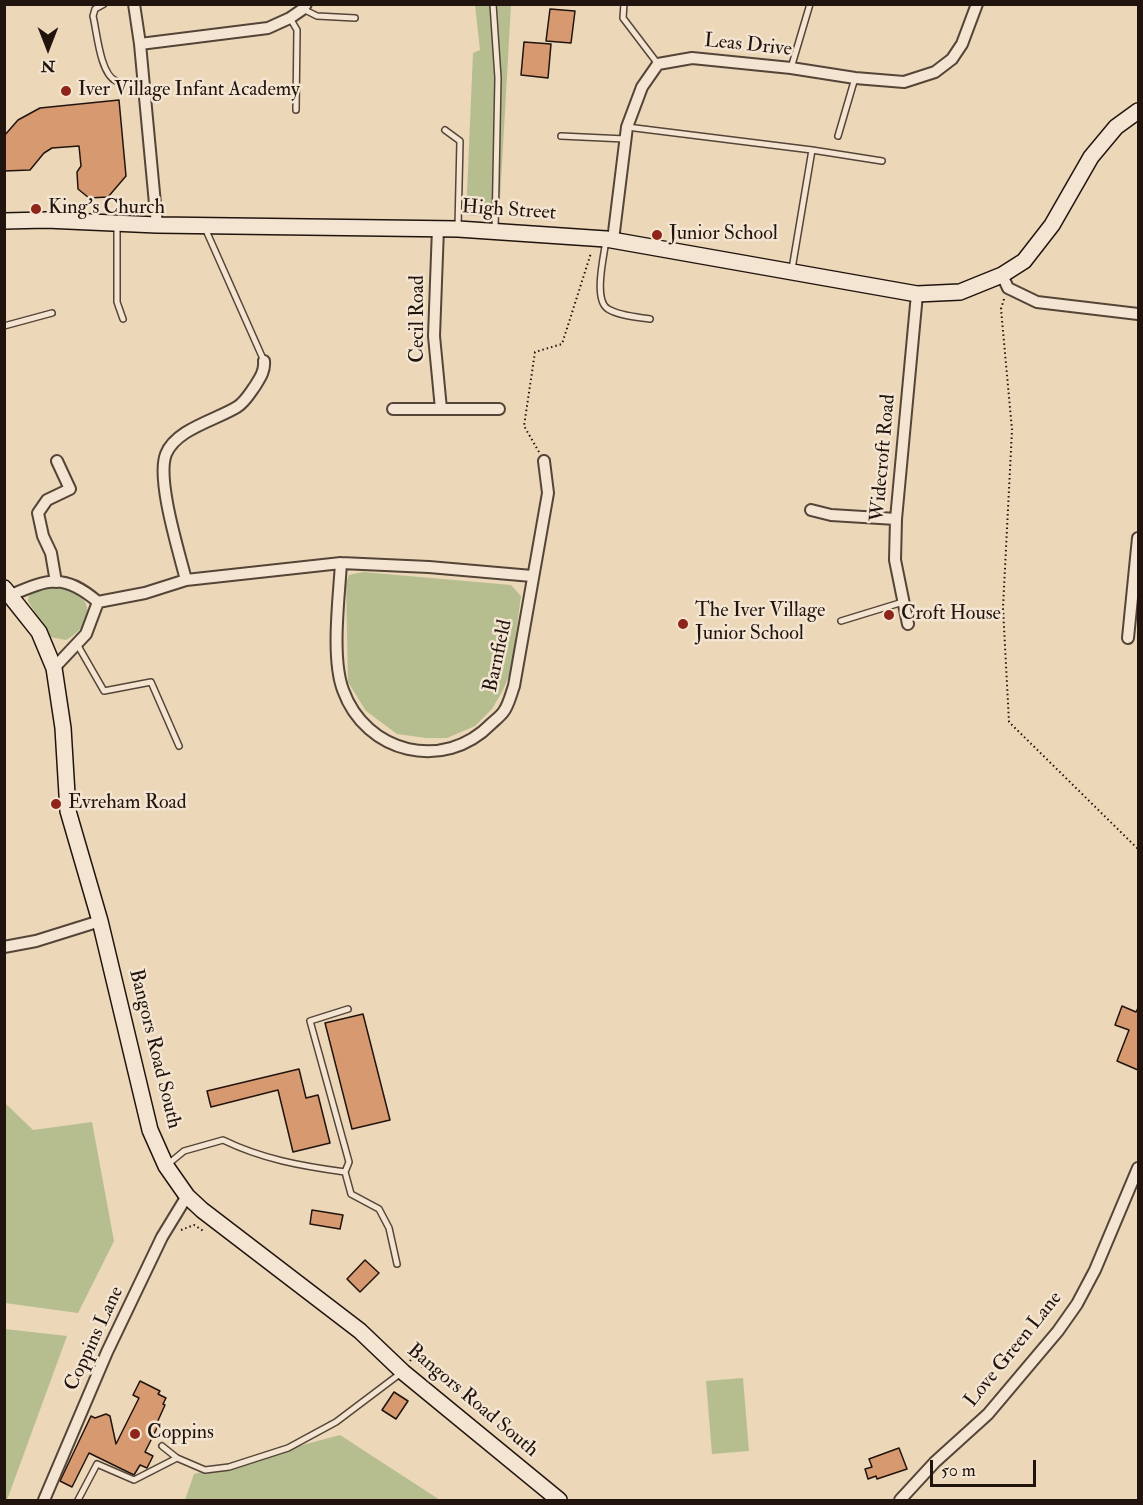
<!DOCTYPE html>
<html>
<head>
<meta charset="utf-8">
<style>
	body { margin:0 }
	#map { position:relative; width:1143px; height:1505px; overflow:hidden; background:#ecd7b8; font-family:"IM FELL Double Pica",serif }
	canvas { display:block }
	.frame { position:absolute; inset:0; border:6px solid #21140e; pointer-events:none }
	.north { position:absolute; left:18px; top:18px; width:60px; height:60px; -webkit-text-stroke:4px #f3e5d1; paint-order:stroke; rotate:180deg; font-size:16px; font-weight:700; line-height:24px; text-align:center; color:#21140e }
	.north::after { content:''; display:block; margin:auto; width:21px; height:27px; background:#21140e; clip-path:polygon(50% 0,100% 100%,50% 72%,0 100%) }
	.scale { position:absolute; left:930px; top:1460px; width:106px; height:27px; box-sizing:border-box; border:3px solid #21140e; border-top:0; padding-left:8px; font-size:18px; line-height:21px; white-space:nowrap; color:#21140e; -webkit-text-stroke:4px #f3e5d1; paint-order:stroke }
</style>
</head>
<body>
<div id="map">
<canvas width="1143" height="1505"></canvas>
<div class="frame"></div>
<div class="north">N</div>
<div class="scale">50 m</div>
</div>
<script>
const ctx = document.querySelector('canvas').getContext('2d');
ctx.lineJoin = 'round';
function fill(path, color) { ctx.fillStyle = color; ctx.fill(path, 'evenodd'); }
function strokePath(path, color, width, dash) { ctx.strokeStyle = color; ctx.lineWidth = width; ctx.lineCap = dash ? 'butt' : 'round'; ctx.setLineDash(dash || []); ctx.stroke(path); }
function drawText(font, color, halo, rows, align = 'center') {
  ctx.font = font + ' "IM FELL Double Pica",serif'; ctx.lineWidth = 5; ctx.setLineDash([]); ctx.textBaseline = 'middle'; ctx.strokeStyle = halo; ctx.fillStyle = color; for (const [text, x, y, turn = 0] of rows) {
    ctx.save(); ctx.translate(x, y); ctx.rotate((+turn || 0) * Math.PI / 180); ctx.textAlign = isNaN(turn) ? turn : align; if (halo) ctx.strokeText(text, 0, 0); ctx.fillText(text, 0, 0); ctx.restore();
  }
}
fill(new Path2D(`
	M475,5H511L499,218L466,215L473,53L480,50Z
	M363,572L511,585L521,596L511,671L503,690L492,709L475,726L447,738H426L397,734L366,711L348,682L346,583L349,575Z
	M42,583C51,585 62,585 71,588C75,590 78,594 82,598C96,614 81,632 66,640L50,637L28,601C29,591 34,588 42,583Z
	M5,1103L33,1130L92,1122L114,1241L78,1313L5,1303Z
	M5,1329L67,1336L7,1500H4Z
	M743,1378L749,1451L712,1454L706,1381Z
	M340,1435L440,1500H185L194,1474Z`), '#b6be90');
const building = new Path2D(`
	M550,9L575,11L571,43L546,41Z
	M524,42L551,44L548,78L521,75Z
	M119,100L126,176L108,197L89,198L78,189L77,172L81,166L79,146L52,148L44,153L30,170L4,171V136L18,120L40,108Z
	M1122,1006L1136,1012L1138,1008V1070L1117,1061L1129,1030L1115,1025Z
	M363,1014L390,1120L352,1129L325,1023Z
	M299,1069L306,1098L318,1095L330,1143L293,1152L278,1090L211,1107L207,1091Z
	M312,1210L343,1215L340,1229L310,1224Z
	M365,1260L379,1273L360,1292L347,1279Z
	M140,1381L160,1391L158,1394L166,1398L163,1404L165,1405L156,1425L158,1426L145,1452L153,1456L147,1468L140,1465L134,1475L89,1453L72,1487L60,1481L91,1416L95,1418L106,1414L110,1416L116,1444L139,1398L133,1395Z
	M394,1392L408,1401L396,1419L382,1410Z
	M899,1448L907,1469L877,1479L876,1476L868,1479L865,1469L872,1467L869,1459Z`);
fill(building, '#d79a70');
strokePath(building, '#21140e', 1.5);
const lane = new Path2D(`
	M104,4L95,9L93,16C97,32 100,74 116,81C123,85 135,85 143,86
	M493,4L498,78L495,230
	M624,4L623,18L658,64
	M303,9L317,16L355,18
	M290,18L297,30L296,110
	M791,68L810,4
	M627,127L812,150L792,269
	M445,130L460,141L458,227
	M561,136L625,139
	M838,136L855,78
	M812,150L882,161
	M117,225V302L123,319
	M205,228L264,361
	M606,240C604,256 593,300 608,309C620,316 637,317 650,319
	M4,326L52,313
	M841,621L903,602
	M77,644L104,691L151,682L179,746
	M167,1165L184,1151L223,1140C262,1159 301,1166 345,1172L351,1194L379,1209L389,1228L397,1264
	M345,1172L349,1162L310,1021L348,1009
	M162,1446L177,1458L205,1470L229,1467L288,1448L336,1422L401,1373
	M78,1500L97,1464L134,1480L177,1458`);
const street = new Path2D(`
	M134,4L140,44L157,225
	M140,44L268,28L290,18L303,9L306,4
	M438,228L434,336L441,409
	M613,240L627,127L642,87L658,64L692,58L791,68L855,78L904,82L935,72L952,59L962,44L977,4
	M1002,275L1008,288L1037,302L1138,314
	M393,409H499
	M811,510L831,515L896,519
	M341,563C339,598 331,658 343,690C366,754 444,772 491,724C495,720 501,716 504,711C509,704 511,694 514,686L548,493L544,461
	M186,580C179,552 156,479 166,454C176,429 216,420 237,407C245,402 250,393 255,386C260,378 265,371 264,361
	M56,582L51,553L43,536L38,513L47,500L70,489L57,461
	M11,595C49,579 64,573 98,602
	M908,624L895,560L896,519L917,294
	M1128,638L1138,538
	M54,668L86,634L98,602L145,593L186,580L341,563L429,567L532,576
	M4,947L36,941L100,921
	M44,1500L107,1352L162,1237L187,1196
	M900,1500L935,1462L988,1414L1058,1331L1077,1304L1095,1270L1138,1168`);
const secondary = new Path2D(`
	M4,221L46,220L157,225L458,229L606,239L917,294L960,292L1002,275L1024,261L1052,225L1091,157L1116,127L1138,111
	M4,588L39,632L54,668L63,728L68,811L100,921L150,1130L166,1166L187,1196L202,1210L360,1331L403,1372L559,1500`);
strokePath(lane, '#544538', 8);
strokePath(street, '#544538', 14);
strokePath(secondary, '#21140e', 18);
strokePath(new Path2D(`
	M1004,299L1001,309L1012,430L1003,608L1009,722L1138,849
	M539,452L524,426L535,352L562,344L591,253
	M181,1230L194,1225L205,1232
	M410,1361L413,1357L424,1369`), '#21140e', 2, [1.5, 3]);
strokePath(lane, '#f3e5d1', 5);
strokePath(street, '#f3e5d1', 10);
strokePath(secondary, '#f3e5d1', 15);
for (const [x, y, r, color] of [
	[66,91,6,"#8f2418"],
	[36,209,6,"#8f2418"],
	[657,235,6,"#8f2418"],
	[889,615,6,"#8f2418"],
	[683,624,6,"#8f2418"],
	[56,804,6,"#8f2418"],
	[135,1434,6,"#8f2418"]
]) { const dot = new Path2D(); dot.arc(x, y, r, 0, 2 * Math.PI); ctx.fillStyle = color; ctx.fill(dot); strokePath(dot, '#f3e5d1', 2); }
drawText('20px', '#21140e', '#f3e5d1', [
	["Leas Drive",748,46,6],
	["High Street",509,211,4],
	["Cecil Road",419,319,-90],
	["Widecroft Road",884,458,-85],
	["Barnfield",499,656,-78],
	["Bangors Road South",154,1049,76],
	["Coppins Lane",95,1339,-65],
	["Love Green Lane",1014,1350,-51],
	["Bangors Road South",472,1401,40]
]);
drawText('20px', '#21140e', '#f3e5d1', [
	["Iver Village Infant Academy",78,91],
	["King's Church",48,209],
	["Junior School",669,235],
	["The Iver Village",695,612],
	["Junior School",695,635],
	["Croft House",901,615],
	["Evreham Road",68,804],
	["Coppins",147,1434]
], 'left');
</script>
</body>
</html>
